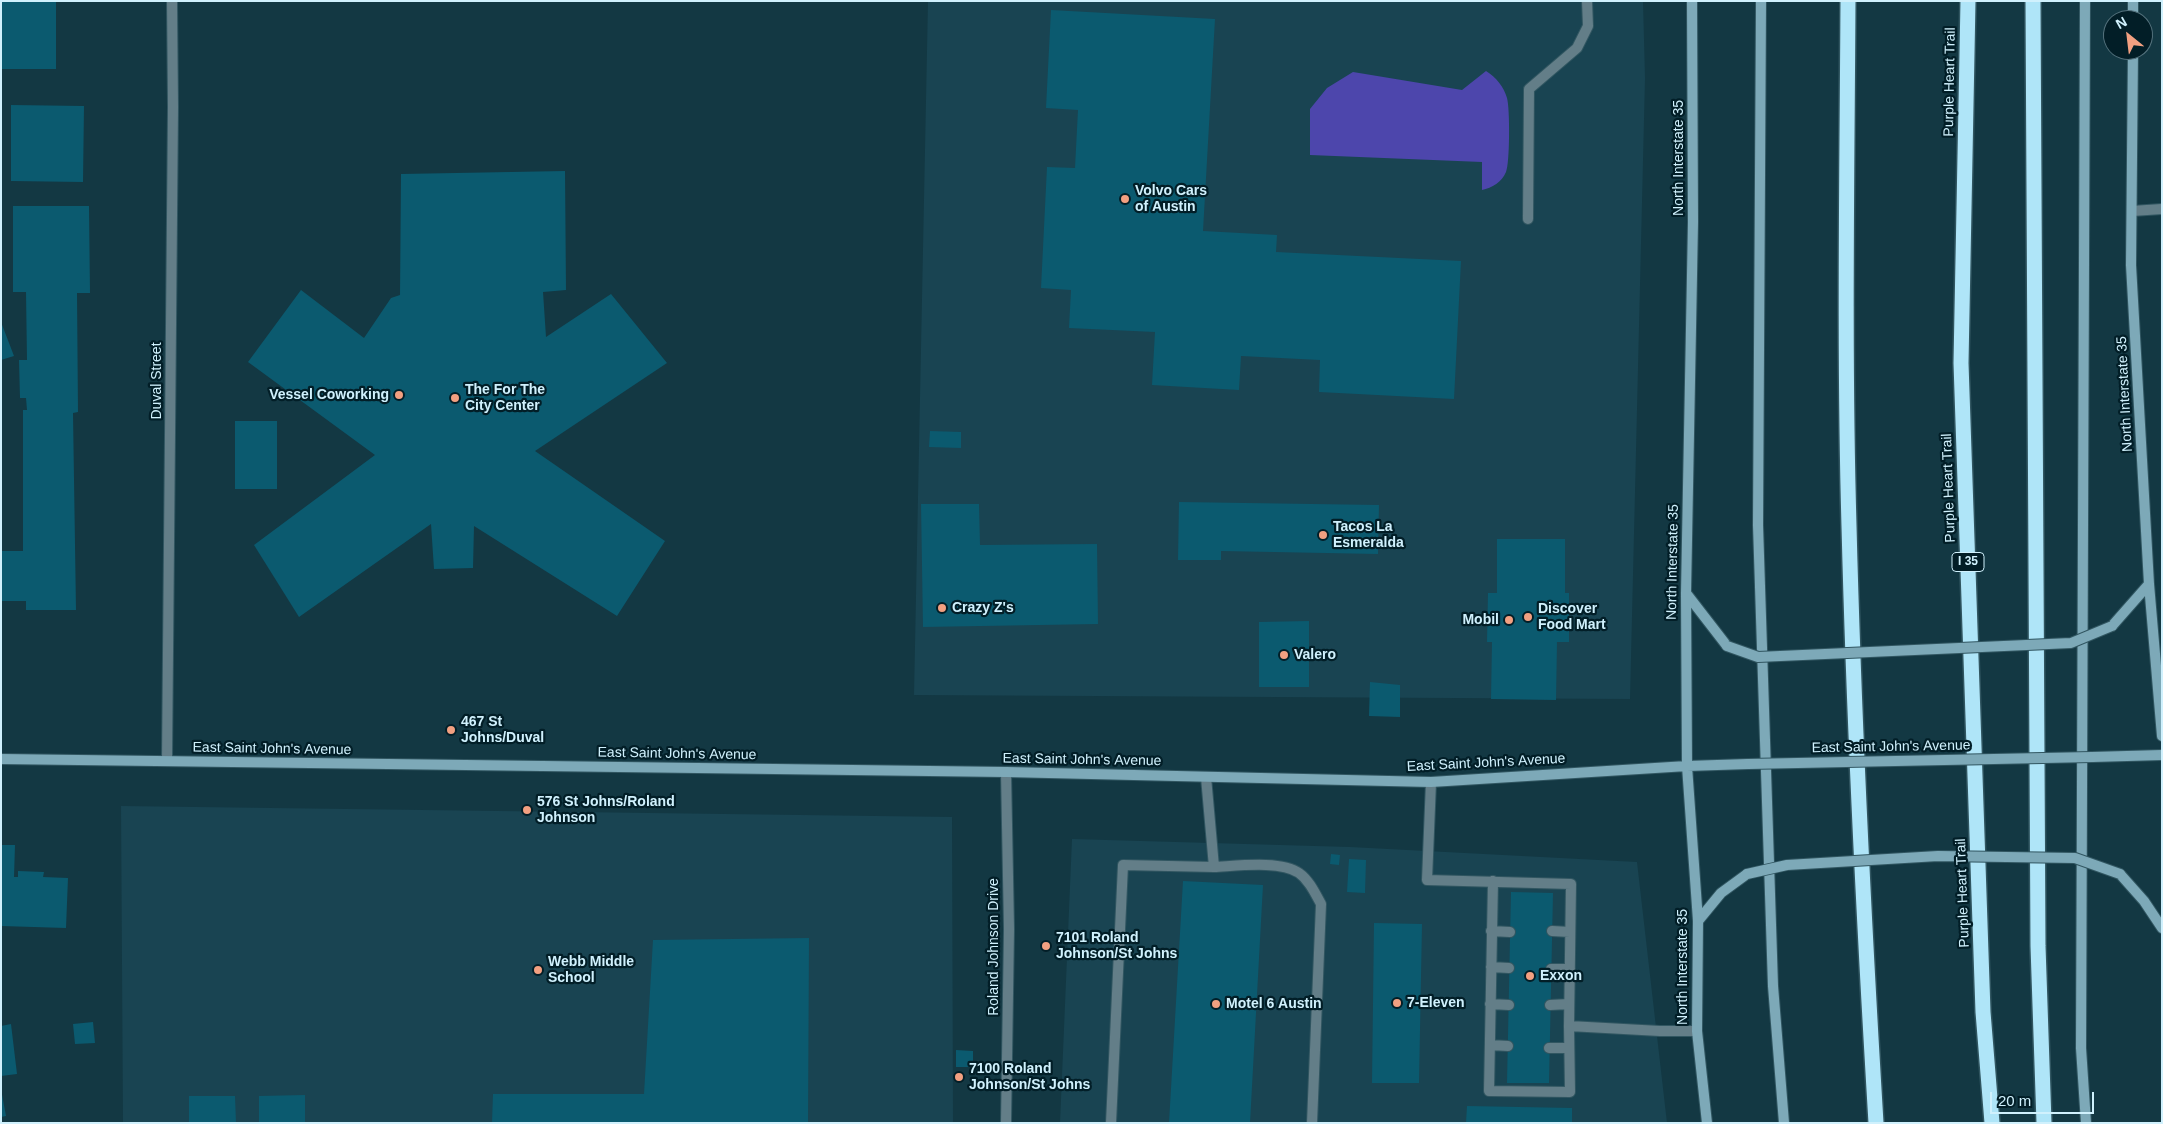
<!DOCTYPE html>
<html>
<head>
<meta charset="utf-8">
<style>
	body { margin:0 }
	#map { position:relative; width:2163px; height:1124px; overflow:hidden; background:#133843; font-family:Helvetica,sans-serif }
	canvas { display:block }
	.frame { position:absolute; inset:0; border:2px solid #d0f1fd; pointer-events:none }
	.north { position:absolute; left:2103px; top:10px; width:50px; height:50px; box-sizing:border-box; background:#021e27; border:1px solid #54727d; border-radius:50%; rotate:331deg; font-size:14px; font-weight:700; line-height:20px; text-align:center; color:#d0f1fd }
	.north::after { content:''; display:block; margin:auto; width:18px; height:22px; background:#f2a081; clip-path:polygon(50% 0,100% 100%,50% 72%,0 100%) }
	.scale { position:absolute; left:1990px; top:1092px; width:104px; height:22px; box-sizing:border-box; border:2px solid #d0f1fd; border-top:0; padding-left:6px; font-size:15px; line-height:18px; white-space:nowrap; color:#d0f1fd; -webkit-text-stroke:4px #021e27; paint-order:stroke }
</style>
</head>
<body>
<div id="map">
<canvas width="2163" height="1124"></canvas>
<div class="frame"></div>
<div class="north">N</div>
<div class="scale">20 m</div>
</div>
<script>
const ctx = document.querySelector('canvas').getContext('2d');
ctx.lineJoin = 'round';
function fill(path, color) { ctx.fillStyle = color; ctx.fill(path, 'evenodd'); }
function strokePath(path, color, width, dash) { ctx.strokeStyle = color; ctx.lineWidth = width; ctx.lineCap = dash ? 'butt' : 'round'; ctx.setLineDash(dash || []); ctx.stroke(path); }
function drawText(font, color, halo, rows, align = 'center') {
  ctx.font = font + ' Helvetica,sans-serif'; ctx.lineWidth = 4.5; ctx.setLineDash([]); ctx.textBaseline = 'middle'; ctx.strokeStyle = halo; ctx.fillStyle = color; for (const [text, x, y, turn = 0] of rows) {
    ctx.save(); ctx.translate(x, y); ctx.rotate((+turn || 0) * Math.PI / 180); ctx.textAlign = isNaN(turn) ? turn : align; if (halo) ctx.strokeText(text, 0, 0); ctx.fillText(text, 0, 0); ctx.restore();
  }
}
fill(new Path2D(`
	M928,1H1643L1645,78L1630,699L914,695Z
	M121,806L952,817L953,1123H123Z
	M1072,839L1350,847L1637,862L1667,1123H1060Z`), '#194452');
fill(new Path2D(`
	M1486,71C1496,77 1504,87 1507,98C1510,108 1510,163 1506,172C1502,182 1492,188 1482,190V162L1310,155V109L1327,88L1353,72L1462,90Z`), '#4d46ac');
fill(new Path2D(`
	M1,1H56V69H1Z
	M1051,10L1215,19L1203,231L1277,235L1276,252L1461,261L1454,399L1319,392L1320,360L1241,356L1239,390L1152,385L1155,332L1069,328L1071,290L1041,288L1047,167L1075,168L1078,110L1046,108Z
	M11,105L84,106L83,182L11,181Z
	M565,171L566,290L543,292L546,337L611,294L667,363L535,451L665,541L617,616L474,526L473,568L434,569L431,524L299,617L254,545L375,455L248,362L301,290L364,338L391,298L400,295L401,174Z
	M13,206H89L90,293H77L78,412L73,413L76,610H26V601H1V551H23V410H27L26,398H20L19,360H27L26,292H13Z
	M1,322L14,356L1,360Z
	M235,421H277V489H235Z
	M930,431L961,432V448L929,447Z
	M1179,502L1379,505L1378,554L1221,551V560H1178Z
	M921,504H979L980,545L1097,544L1098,624L923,627Z
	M1497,539H1565V593H1569V642H1557L1556,700L1491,699L1492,642H1487L1488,593H1497Z
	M1309,621V687H1259V622Z
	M1370,682L1400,685V717L1369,716Z
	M1,845H15L14,877H18V871L44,872L43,877L68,878L66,928L1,926Z
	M1331,854L1340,855L1339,865L1330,864Z
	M1349,859L1366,860L1365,893L1347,892Z
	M1183,881L1263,885L1250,1123H1169Z
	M1511,892L1553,893L1549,1083H1507Z
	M1374,923L1422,924L1419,1083H1372Z
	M809,938L808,1123H492L493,1094H644L653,940Z
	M93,1022L95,1043L75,1044L73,1024Z
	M11,1024L17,1074L1,1076V1026Z
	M956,1050L973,1051V1067H956Z
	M1,1089L6,1116L1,1117Z
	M305,1095V1123H259V1096Z
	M189,1096H235L236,1123H189Z
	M1467,1106L1572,1108V1123H1466Z`), '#0b5a6f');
const lane = new Path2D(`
	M2132,211L2162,209
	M1528,219L1529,89L1577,48L1588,26L1587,1
	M1206,777L1214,867C1236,866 1281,860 1299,873C1309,880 1315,893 1321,904L1312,1123
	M1431,782L1427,880L1571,884L1569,1026L1660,1031H1697
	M1493,881L1489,1091L1570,1092L1569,1026
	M1491,931L1510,932
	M1552,931L1570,932
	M1491,967L1509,968
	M1551,969H1570
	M1490,1004L1509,1005
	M1550,1005L1569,1004
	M1490,1045L1508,1046
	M1549,1048H1568
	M1111,1123L1123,865L1214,867`);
const street = new Path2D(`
	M167,761L173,107L172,1
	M1006,1123L1009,929L1006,772`);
const secondary = new Path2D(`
	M1692,1L1693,222L1686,593L1687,766L1698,921L1697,1031L1707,1123
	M1761,1L1758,525L1773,986L1784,1123
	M2085,1L2081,1048L2086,1123
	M2133,20V1
	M2133,50L2131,265L2149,584L2162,736
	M1686,593L1727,646
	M2112,626L2149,584
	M2092,757L2162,755
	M1,759L1006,772L1431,782L1687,766L1748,764
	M2120,874L2144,901L2162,928
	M1698,921L1721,893L1747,874`);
const highway = new Path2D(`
	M1848,1C1847,176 1844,351 1849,526C1854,725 1864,924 1876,1123
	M1968,1L1961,363L1983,1012L1992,1123
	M2033,1L2038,946L2044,1123`);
strokePath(lane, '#315661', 12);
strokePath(street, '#315661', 12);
strokePath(secondary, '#315661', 12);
strokePath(highway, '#315661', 18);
strokePath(lane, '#637e88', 10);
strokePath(street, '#637e88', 10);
strokePath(secondary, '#7da9b8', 10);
strokePath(highway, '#afe5f8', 15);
const secondaryBridge = new Path2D(`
	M1727,646L1758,657L2071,643L2112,626
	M1748,764L2092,757
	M1747,874L1787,865L1938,856L2075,858L2120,874`);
strokePath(secondaryBridge, '#315661', 12, []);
strokePath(secondaryBridge, '#7da9b8', 10);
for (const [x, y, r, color] of [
	[1125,199,5,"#f2a081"],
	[399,395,5,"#f2a081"],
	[455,398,5,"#f2a081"],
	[1323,535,5,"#f2a081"],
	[942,608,5,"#f2a081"],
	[1528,617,5,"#f2a081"],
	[1509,620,5,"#f2a081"],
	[1284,655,5,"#f2a081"],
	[451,730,5,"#f2a081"],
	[527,810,5,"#f2a081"],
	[1046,946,5,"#f2a081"],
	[538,970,5,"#f2a081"],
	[1530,976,5,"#f2a081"],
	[1397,1003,5,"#f2a081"],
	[1216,1004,5,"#f2a081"],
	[959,1077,5,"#f2a081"]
]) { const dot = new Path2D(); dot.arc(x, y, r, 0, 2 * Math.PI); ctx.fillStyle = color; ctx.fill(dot); strokePath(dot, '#021e27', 2); }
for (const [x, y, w] of [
	[1968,562,32]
]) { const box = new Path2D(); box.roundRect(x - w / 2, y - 9.5, w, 19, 4); ctx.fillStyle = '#021e27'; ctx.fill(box); strokePath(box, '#d0f1fd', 1); }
drawText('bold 12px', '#d0f1fd', null, [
	["I 35",1968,562]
]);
drawText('14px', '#d0f1fd', '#021e27', [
	["Purple Heart Trail",1950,82,-89],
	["North Interstate 35",1679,158,-90],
	["Duval Street",157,381,-90],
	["North Interstate 35",2125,394,-93],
	["Purple Heart Trail",1949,488,-92],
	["North Interstate 35",1673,562,-89],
	["East Saint John's Avenue",1891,747,-1],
	["East Saint John's Avenue",272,749,1],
	["East Saint John's Avenue",677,754,1],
	["East Saint John's Avenue",1082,760,1],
	["East Saint John's Avenue",1486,763,-3],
	["Purple Heart Trail",1963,893,-92],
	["Roland Johnson Drive",994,947,-90],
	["North Interstate 35",1683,967,-90]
]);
drawText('bold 14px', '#d0f1fd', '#021e27', [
	["Volvo Cars",1135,191],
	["of Austin",1135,207],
	["The For The",465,390],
	["City Center",465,406],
	["Vessel Coworking",389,395,"right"],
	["Tacos La",1333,527],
	["Esmeralda",1333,543],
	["Crazy Z's",952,608],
	["Discover",1538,609],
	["Food Mart",1538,625],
	["Mobil",1499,620,"right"],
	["Valero",1294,655],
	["467 St",461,722],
	["Johns/Duval",461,738],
	["576 St Johns/Roland",537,802],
	["Johnson",537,818],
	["7101 Roland",1056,938],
	["Johnson/St Johns",1056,954],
	["Webb Middle",548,962],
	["School",548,978],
	["Exxon",1540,976],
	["7-Eleven",1407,1003],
	["Motel 6 Austin",1226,1004],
	["7100 Roland",969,1069],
	["Johnson/St Johns",969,1085]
], 'left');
</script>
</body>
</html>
